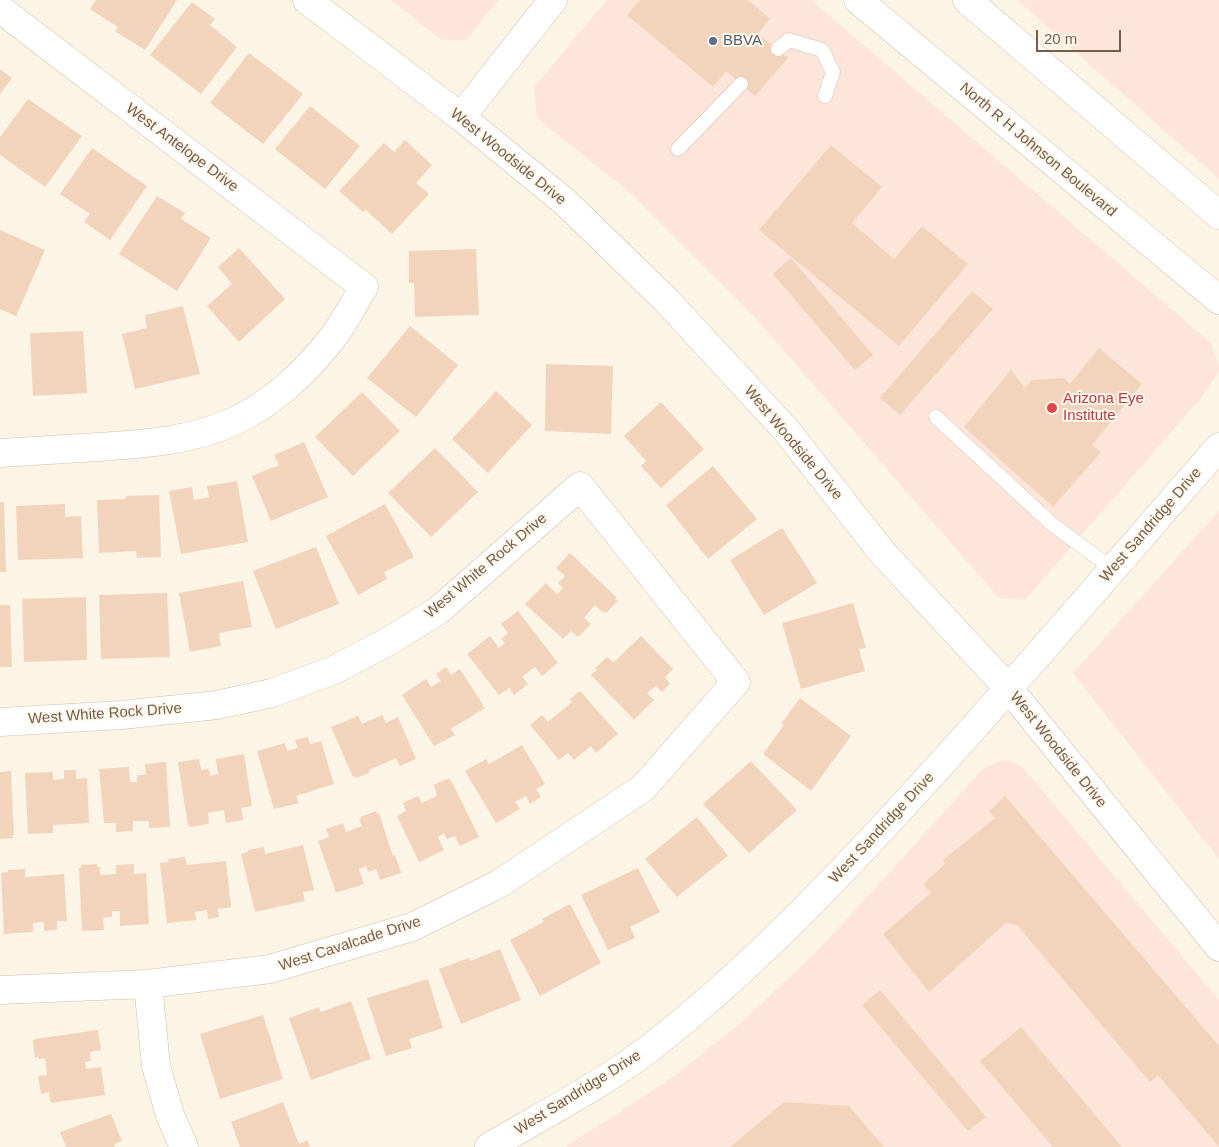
<!DOCTYPE html>
<html>
<head>
<meta charset="utf-8">
<style>
	body { margin:0 }
	#map { position:relative; width:1219px; height:1147px; overflow:hidden; background:#fcf4e5; font-family:Helvetica,sans-serif }
	canvas { display:block }
	.scale { position:absolute; left:1036px; top:30px; width:85px; height:22px; box-sizing:border-box; border:2px solid #765c4a; border-top:0; padding-left:6px; font-size:15px; line-height:18px; white-space:nowrap; color:#765c4a; -webkit-text-stroke:4px #fff8ec; paint-order:stroke }
</style>
</head>
<body>
<div id="map">
<canvas width="1219" height="1147"></canvas>
<div class="scale">20 m</div>
</div>
<script>
const ctx = document.querySelector('canvas').getContext('2d');
ctx.lineJoin = 'round';
function fill(path, color) { ctx.fillStyle = color; ctx.fill(path, 'evenodd'); }
function strokePath(path, color, width, dash) { ctx.strokeStyle = color; ctx.lineWidth = width; ctx.lineCap = dash ? 'butt' : 'round'; ctx.setLineDash(dash || []); ctx.stroke(path); }
function drawText(font, color, halo, rows, align = 'center') {
  ctx.font = font + ' Helvetica,sans-serif'; ctx.lineWidth = 4; ctx.setLineDash([]); ctx.textBaseline = 'middle'; ctx.strokeStyle = halo; ctx.fillStyle = color; for (const [text, x, y, turn = 0] of rows) {
    ctx.save(); ctx.translate(x, y); ctx.rotate((+turn || 0) * Math.PI / 180); ctx.textAlign = isNaN(turn) ? turn : align; if (halo) ctx.strokeText(text, 0, 0); ctx.fillText(text, 0, 0); ctx.restore();
  }
}
fill(new Path2D(`
	M391,0H498L466,40H442Z
	M607,0H811L1211,343L1219,366V371L1201,398L1025,600L999,598L760,323L633,195L537,118L534,87Z
	M1017,0H1219V179Z
	M1219,511V859L1073,673Z
	M999,761H1011L1024,769L1219,1000V1147H565L672,1078L742,1022L814,954L871,893L983,769Z`), '#fde5d9');
fill(new Path2D(`
	M96,0H177L145,50L115,31L118,27L90,9Z
	M640,0H748L770,19L758,34L788,58L755,96L726,71L713,87L627,15Z
	M192,2L215,19L210,25L237,47L201,94L150,55Z
	M249,53L303,94L263,144L210,103Z
	M0,69L12,78L0,94Z
	M28,99L82,136L45,187L0,155V137Z
	M310,106L360,146L325,189L275,149Z
	M405,140L432,165L416,183L429,194L392,234L366,210L363,212L339,191L384,143L394,152Z
	M831,145L882,187L852,223L894,259L922,226L968,264L899,346L759,230Z
	M92,148L147,186L110,240L84,222L90,214L60,194Z
	M157,196L185,213L181,219L211,238L177,291L119,254Z
	M0,230L45,250L16,316L0,309Z
	M239,248L285,299L239,342L207,306L232,284L218,267Z
	M476,249L479,315L415,317L414,283H409V251Z
	M791,258L873,355L855,370L773,274Z
	M972,291L993,309L900,415L880,398Z
	M183,306L200,374L135,389L122,334L147,328L145,315Z
	M410,326L458,365L416,417L367,378Z
	M83,331L87,393L33,396L30,333Z
	M1099,348L1142,384L1092,445L1101,452L1053,507L964,427L1011,370L1025,388L1032,380L1064,378L1070,384Z
	M546,364L613,366L611,434L545,431Z
	M496,391L532,425L488,473L452,439Z
	M362,392L400,431L353,476L315,437Z
	M661,402L704,449L661,488L641,466L646,461L624,436Z
	M304,442L328,497L271,521L252,476L279,465L274,455Z
	M435,448L478,492L431,537L388,493Z
	M713,466L757,519L708,559L666,505Z
	M237,481L248,542L181,554L169,491L192,487L194,500L209,497L207,486Z
	M159,495L161,557L137,558L136,551L99,553L97,500L126,499V496Z
	M0,502H4L6,572H0Z
	M65,504V517L81,516L83,558L18,560L16,506Z
	M385,504L414,557L384,572L387,579L358,595L326,536Z
	M782,528L817,583L764,615L730,560Z
	M316,547L339,604L276,629L253,571Z
	M570,553L617,598L615,599L618,601L606,613L604,611L603,613L595,605L584,618L591,624L578,637L571,631L563,639L525,604L546,583L557,594L563,588L558,583L565,576L556,568Z
	M243,581L252,627L219,633L221,646L190,652L179,593Z
	M167,593L170,657L101,659L99,595Z
	M86,597L87,660L24,662L22,599Z
	M853,603L866,648L859,649L865,671L801,689L782,623Z
	M0,605H10L12,667H0Z
	M518,611L558,663L542,676L535,667L522,677L528,684L514,695L509,688L499,695L467,654L490,636L499,648L505,643L501,639L508,633L501,624Z
	M641,636L673,669L665,677L670,684L662,692L656,686L647,693L654,700L634,720L591,675L597,670L595,668L607,657L614,662Z
	M446,667L451,675L460,669L485,708L451,729L455,735L434,746L402,695L426,679L431,687L441,681L436,674Z
	M580,691L618,734L596,753L591,746L574,760L568,753L559,760L530,725L542,715L548,722L572,702L570,699Z
	M800,698L851,736L811,791L763,754L784,725L781,724Z
	M382,715L386,723L398,717L416,759L400,766L396,758L369,770L370,772L356,778L355,776L353,777L331,727L358,716L362,724Z
	M308,737L310,744L321,741L334,784L296,796L299,803L274,809L257,751L285,743L287,751L298,748L295,740Z
	M522,745L545,784L536,789L541,797L530,804L526,796L515,802L520,809L496,823L465,771L486,759L489,764Z
	M244,754L252,806L241,808L243,820L226,823L224,810L208,813L209,822L208,824L190,827V825L188,826L178,762L199,759L201,770L209,769L210,776L218,774L216,759Z
	M751,761L797,810L749,853L703,804Z
	M166,762L170,827L149,828V821H133V831L116,832V823H104L99,769L129,767L130,782H137V775H146L145,764Z
	M64,770H76V779L87,778L89,823L53,825V833L28,834L25,773L53,772V780L64,779Z
	M11,771L14,835H12L13,838L0,839V772Z
	M449,778L450,781L451,780L479,837L460,846L455,836L447,839L444,833L438,837L444,850L419,862L397,816L406,811L403,803L418,796L422,803L437,796L434,785Z
	M1005,796L1219,1046V1147L1158,1075L1150,1082L1017,925L1006,923L929,992L883,934L931,893L923,884L945,864L943,860L995,818L989,811Z
	M376,811L377,814L379,813L393,856L395,855L401,873L380,880L376,869L368,872L366,866L359,869L364,884L336,893L318,841L329,837L326,829L343,823L346,832L362,826L359,820L361,819L360,817Z
	M697,817L728,856L677,897L645,859Z
	M303,845L314,890L303,892L305,901L255,912L241,854L248,852V850L264,847L265,854Z
	M185,857L187,865L226,861L231,907L218,909L219,917L208,919L207,910L195,912L196,920L167,923L160,863L169,862L168,859Z
	M97,864V867H100V875L116,874V865L134,864V874L146,873L149,924L120,926V911H112V917L103,918L104,930L82,931L79,868H81V865Z
	M638,868L660,912L630,927L635,938L608,950L581,895Z
	M25,869V877L64,874L67,921H57V930L44,931V922L33,923V932L4,934L1,873L8,872V870Z
	M570,904L601,963L540,996L510,940L544,922L542,919Z
	M500,949L521,1000L461,1024L439,969L469,958L470,961Z
	M428,979L443,1028L409,1039L412,1048L386,1056L367,998Z
	M880,990L986,1117L968,1131L862,1005Z
	M351,1001L371,1059L311,1080L289,1018L319,1007L321,1012Z
	M263,1015L283,1079L220,1099L200,1034Z
	M1021,1027L1122,1147H1053L980,1061Z
	M98,1030L101,1050L90,1052L91,1061L85,1062L86,1069L101,1067L105,1095L51,1103L49,1092L41,1094L38,1076L47,1075L45,1058L38,1059V1057L35,1058L33,1041L35,1039Z
	M283,1102L299,1144L307,1140L310,1147H240L231,1122Z
	M784,1102L849,1106L884,1147H730Z
	M111,1114L122,1141L114,1144L115,1147H66L60,1132Z`), '#f2d4bd');
const service = new Path2D(`
	M778,49L789,40L822,50L833,72L825,96
	M678,149L741,84
	M936,417L1053,525L1113,569`);
const minor = new Path2D(`
	M307,0L461,117L565,202L667,301L786,430L881,551L1009,689L1219,947
	M0,9L364,287C353,305 343,325 330,341C305,373 271,404 235,421C192,441 144,444 98,447C65,449 33,451 0,453
	M461,117L553,0
	M0,722L122,715L217,705L272,693L334,670L389,641L439,610L580,486L736,682L643,788L499,884L412,927L270,969L148,984L0,990
	M148,984L156,1066L170,1115L184,1147
	M489,1147C543,1115 600,1086 650,1048C754,967 844,871 932,774C1030,666 1124,556 1219,447`);
const secondary = new Path2D(`
	M858,0L1219,300
	M967,0L1219,215`);
strokePath(service, '#d0bfae', 15);
strokePath(minor, '#d0bfae', 29);
strokePath(secondary, '#d3bfac', 29);
strokePath(service, '#fff', 14);
strokePath(minor, '#fff', 28);
strokePath(secondary, '#fff', 28);
for (const [x, y, r, color] of [
	[713,41,5,"#5c6f8a"],
	[1052,408,6,"#e0444e"]
]) { const dot = new Path2D(); dot.arc(x, y, r, 0, 2 * Math.PI); ctx.fillStyle = color; ctx.fill(dot); strokePath(dot, '#fff8ec', 2); }
drawText('15px', '#4e5e75', '#fff8ec', [
	["BBVA",723,41]
], 'left');
drawText('15px', '#765c4a', '#fff8ec', [
	["West Antelope Drive",182,148,37],
	["North R H Johnson Boulevard",1038,150,40],
	["West Woodside Drive",508,157,39],
	["West Woodside Drive",793,443,50],
	["West Sandridge Drive",1151,525,-49],
	["West White Rock Drive",486,566,-40],
	["West White Rock Drive",105,714,-4],
	["West Woodside Drive",1058,750,51],
	["West Sandridge Drive",882,828,-47],
	["West Cavalcade Drive",350,944,-18],
	["West Sandridge Drive",578,1093,-32]
]);
drawText('15px', '#be3a42', '#fff8ec', [
	["Arizona Eye",1063,399],
	["Institute",1063,416]
], 'left');
</script>
</body>
</html>
